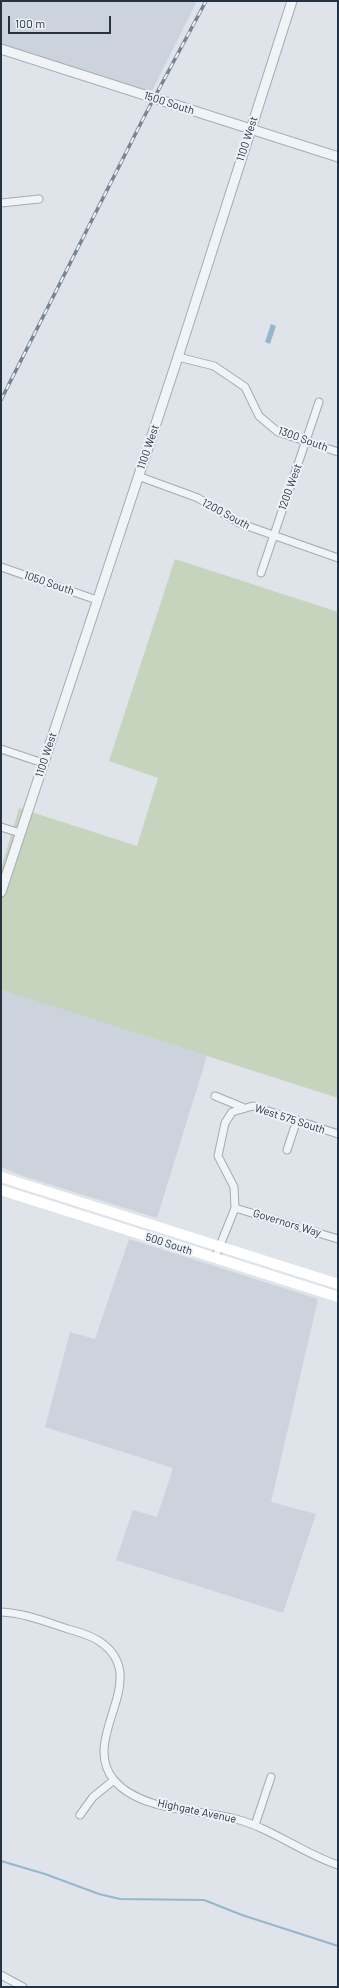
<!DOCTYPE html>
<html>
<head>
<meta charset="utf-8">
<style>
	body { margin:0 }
	#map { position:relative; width:339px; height:1988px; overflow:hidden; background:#dee4e9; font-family:Barlow,sans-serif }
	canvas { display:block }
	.frame { position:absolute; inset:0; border:2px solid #263342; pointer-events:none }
	.scale { position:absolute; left:8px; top:16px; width:103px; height:18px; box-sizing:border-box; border:2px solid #263342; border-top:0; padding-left:5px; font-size:12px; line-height:14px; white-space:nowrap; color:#263342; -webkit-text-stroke:3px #eef3f7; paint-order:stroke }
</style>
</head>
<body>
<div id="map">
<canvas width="339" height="1988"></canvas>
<div class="frame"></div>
<div class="scale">100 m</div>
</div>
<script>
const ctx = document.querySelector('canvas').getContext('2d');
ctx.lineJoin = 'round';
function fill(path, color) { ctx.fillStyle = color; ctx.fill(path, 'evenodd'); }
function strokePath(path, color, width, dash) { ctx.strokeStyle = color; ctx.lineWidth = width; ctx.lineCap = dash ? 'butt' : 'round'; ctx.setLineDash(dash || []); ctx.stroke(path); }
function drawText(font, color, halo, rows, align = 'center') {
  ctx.font = font + ' Barlow,sans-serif'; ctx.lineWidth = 4; ctx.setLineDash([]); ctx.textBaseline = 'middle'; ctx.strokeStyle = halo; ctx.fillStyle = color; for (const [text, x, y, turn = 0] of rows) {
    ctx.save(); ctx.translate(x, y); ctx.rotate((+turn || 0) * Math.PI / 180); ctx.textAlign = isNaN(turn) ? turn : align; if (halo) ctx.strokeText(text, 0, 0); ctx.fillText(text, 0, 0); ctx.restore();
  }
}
fill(new Path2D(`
	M1,1H197L151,93L1,45Z
	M1,990L207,1056L157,1218L20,1175L1,1167Z
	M129,1239L318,1299L271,1502L316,1514L283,1613L116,1560L133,1510L157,1517L173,1468L45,1427L70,1332L95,1339Z`), '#ccd3dc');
fill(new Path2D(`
	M175,559L338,612V1098L1,990V869L19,808L137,846L158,778L109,761Z`), '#c6d4be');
fill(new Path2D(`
	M271,324L276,326L270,344L265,342Z`), '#95b7cd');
strokePath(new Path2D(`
	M1,1861L45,1874L99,1894L120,1899L204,1900L242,1915L338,1946`), '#95b7cd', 2);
const minor = new Path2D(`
	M1,203L39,199
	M178,357L214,366L245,387L259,416L278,432L338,452
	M138,476L198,498L239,523L338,558
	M1,567L97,600
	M261,573L319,402
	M1,749L43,763
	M1,827L20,833
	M215,1096L242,1107
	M287,1150L297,1120
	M235,1208L338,1239
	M215,1258L235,1208L234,1187L218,1156L225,1123L232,1112L253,1106L338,1134
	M1,1612C24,1613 46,1622 68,1629C79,1632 90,1635 99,1641C155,1678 78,1737 114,1780C141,1812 199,1809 236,1819C273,1829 302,1853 338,1865
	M80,1815L93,1797L114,1780
	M255,1825L271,1777
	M1,1975L23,1987`);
const tertiary = new Path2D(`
	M1,49L338,157
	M1,892L178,357L292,1`);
strokePath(minor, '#a3abb4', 9);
strokePath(tertiary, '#a3abb4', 11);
strokePath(minor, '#f1f4f7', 7);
strokePath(tertiary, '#f1f4f7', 9);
strokePath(new Path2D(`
	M1,1177L338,1284
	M1,1190L338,1297`), '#fff', 10);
const rail = new Path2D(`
	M1,400L144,117L206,1`);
strokePath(rail, '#768595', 3.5);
strokePath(rail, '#eef3f7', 2, [6]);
drawText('11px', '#263342', '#eef3f7', [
	["1500 South",169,103,18],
	["1100 West",247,139,-72],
	["1300 South",303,439,20],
	["1100 West",148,447,-71],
	["1200 West",290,487,-70],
	["1200 South",226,514,28],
	["1050 South",49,583,19],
	["1100 West",46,755,-72],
	["West 575 South",290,1119,18],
	["Governors Way",287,1223,17],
	["500 South",169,1244,18],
	["Highgate Avenue",197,1811,12]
]);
</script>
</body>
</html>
